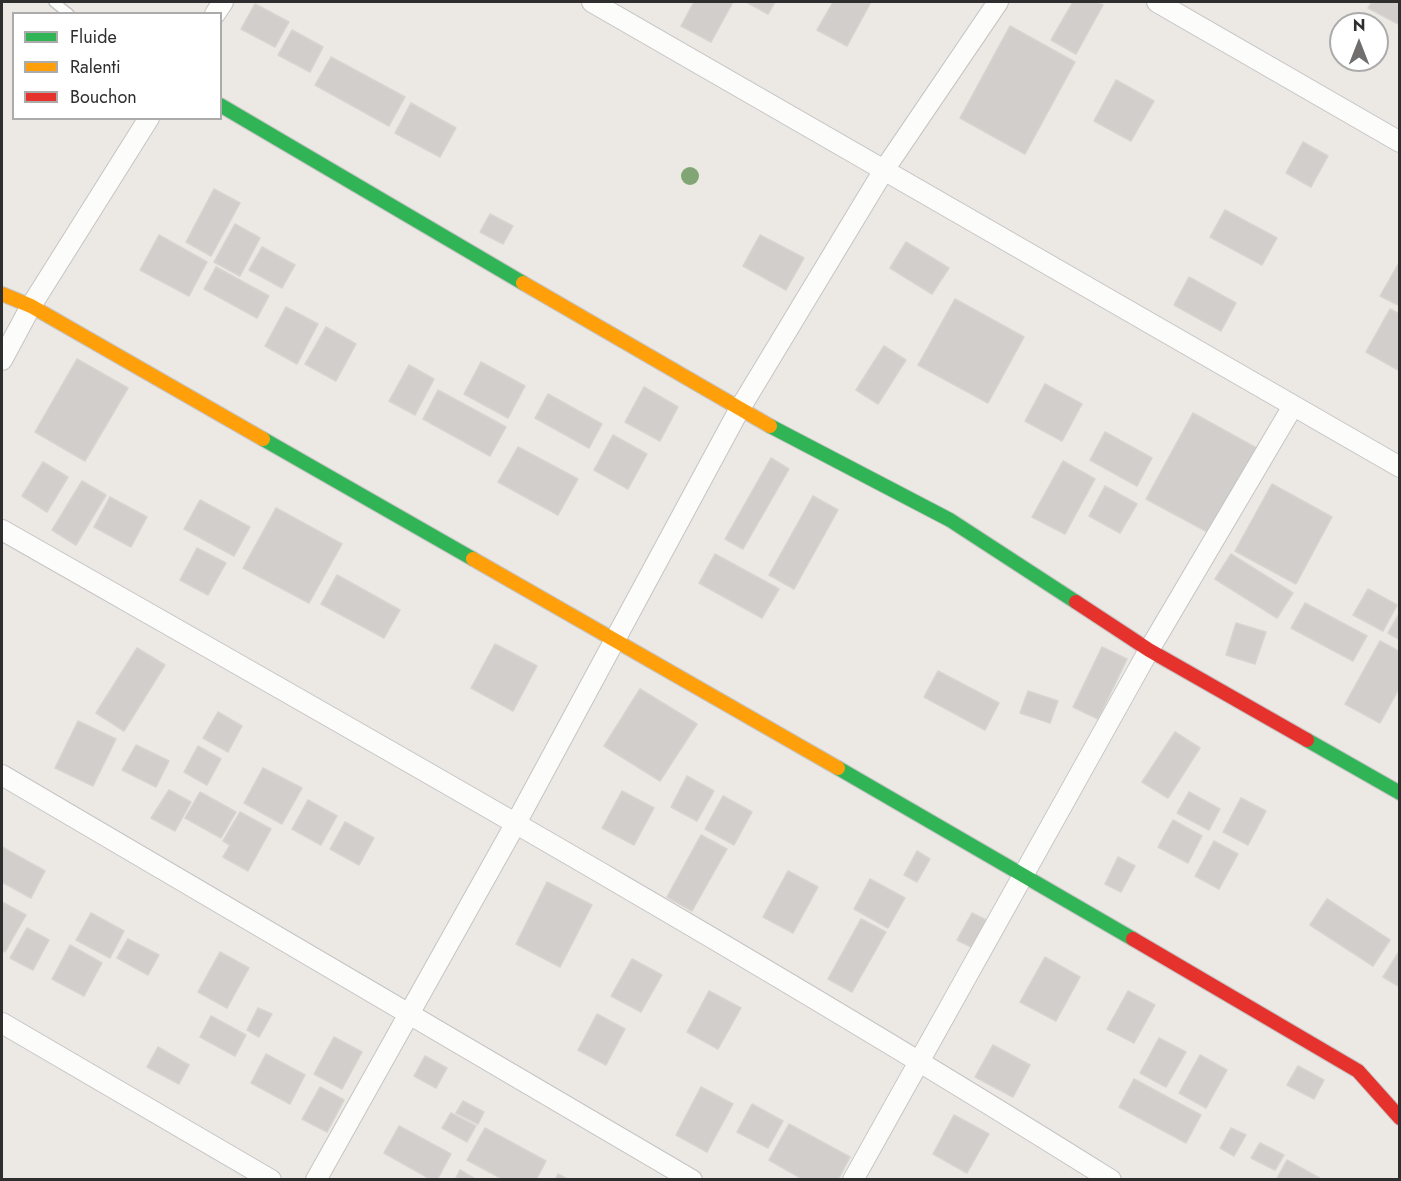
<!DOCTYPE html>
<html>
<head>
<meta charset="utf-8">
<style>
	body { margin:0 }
	#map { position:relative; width:1401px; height:1181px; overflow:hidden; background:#ece8e4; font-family:Jost,sans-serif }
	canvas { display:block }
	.frame { position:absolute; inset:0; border:3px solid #2e2e2e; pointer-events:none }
	.legend { position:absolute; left:12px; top:12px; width:210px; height:108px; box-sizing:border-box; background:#fff; border:2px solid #ababab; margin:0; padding:8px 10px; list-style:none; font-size:18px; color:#2e2e2e }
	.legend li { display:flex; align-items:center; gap:12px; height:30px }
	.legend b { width:30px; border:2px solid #ababab }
	.north { position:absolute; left:1329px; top:12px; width:60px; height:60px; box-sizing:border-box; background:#fff; border:2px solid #ababab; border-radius:50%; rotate:0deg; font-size:16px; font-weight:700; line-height:24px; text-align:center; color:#2e2e2e }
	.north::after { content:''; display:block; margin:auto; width:21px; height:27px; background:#706f6e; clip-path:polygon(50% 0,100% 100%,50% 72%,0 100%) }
</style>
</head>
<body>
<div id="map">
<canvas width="1401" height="1181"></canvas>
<div class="frame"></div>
<ul class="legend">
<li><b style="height:8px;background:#30b455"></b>Fluide</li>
<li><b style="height:8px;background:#ff9f0a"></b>Ralenti</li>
<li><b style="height:8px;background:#e5322d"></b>Bouchon</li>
</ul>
<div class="north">N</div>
</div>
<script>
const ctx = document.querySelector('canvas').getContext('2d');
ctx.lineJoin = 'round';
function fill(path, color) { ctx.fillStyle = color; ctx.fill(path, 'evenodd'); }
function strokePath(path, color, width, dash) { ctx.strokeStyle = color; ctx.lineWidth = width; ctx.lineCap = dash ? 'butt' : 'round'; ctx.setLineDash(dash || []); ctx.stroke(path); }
const building = new Path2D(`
	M694,2H733L711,42L681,26Z
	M746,2H775L768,14Z
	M833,2H871L847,46L817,30Z
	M1073,2H1096L1103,5L1076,54L1051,40Z
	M1372,2H1400V25L1368,8Z
	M255,4L289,22L275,47L241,29Z
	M1010,26L1075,62L1025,154L960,118Z
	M292,30L323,47L310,72L278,55Z
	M331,57L405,97L389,126L315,85Z
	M1116,80L1154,101L1131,141L1094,121Z
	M411,103L456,128L440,157L395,133Z
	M1303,142L1328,156L1311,187L1286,173Z
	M214,189L240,203L211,256L186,242Z
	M1225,210L1277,238L1262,265L1210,237Z
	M490,214L513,226L503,244L480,232Z
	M235,224L260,238L240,276L214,262Z
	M159,235L207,262L189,296L140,270Z
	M760,235L804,258L786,290L743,266Z
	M906,242L949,268L932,294L890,268Z
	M262,247L295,265L282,288L249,270Z
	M1400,261V306L1380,296Z
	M216,267L269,296L257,318L204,289Z
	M1189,277L1236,303L1221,331L1174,305Z
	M955,299L1024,337L988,403L918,365Z
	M286,307L318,324L297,364L265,346Z
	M1390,309L1400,314V371L1366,352Z
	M326,327L356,344L336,381L305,364Z
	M884,346L906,360L878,404L856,390Z
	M77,359L128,388L85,461L35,432Z
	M481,362L525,386L508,418L464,394Z
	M409,365L434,379L415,415L389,401Z
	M1045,384L1082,404L1062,441L1025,421Z
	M644,387L678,407L660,441L625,422Z
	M438,390L506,427L490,456L423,419Z
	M548,394L602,424L589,448L535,418Z
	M1193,413L1262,451L1215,536L1146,499Z
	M1105,432L1152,458L1137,486L1090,460Z
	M613,435L647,454L628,489L594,470Z
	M518,447L578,479L558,515L498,482Z
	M771,458L789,469L743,549L725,539Z
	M1063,461L1095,479L1065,534L1032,517Z
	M43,462L68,477L47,512L22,496Z
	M82,481L106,495L76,545L52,530Z
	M1272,484L1332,517L1296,584L1235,551Z
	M1105,486L1137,504L1120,533L1089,516Z
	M813,496L838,510L794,589L769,575Z
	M110,497L147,517L131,547L94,527Z
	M200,500L250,527L234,556L184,529Z
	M276,508L342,544L309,603L243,568Z
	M197,548L226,563L208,595L180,580Z
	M715,554L779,589L762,618L699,583Z
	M1231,554L1293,593L1277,618L1215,579Z
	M337,575L400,610L384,638L321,604Z
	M1368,589L1397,605L1383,631L1353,615Z
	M1305,603L1367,636L1353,661L1291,628Z
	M1399,614H1400V640L1388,633Z
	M1236,623L1266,632L1255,664L1226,655Z
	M1380,641L1400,652V687L1380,723L1345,704Z
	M495,644L537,666L513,711L471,688Z
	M1102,647L1127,659L1098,719L1073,707Z
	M137,648L165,665L124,731L96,713Z
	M938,671L999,703L985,730L924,697Z
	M640,689L697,724L660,781L604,746Z
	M1028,691L1058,701L1050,723L1020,713Z
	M218,712L242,726L228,752L203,738Z
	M78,721L116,739L93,786L55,768Z
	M1175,732L1200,748L1168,798L1142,782Z
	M136,745L169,761L156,787L122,770Z
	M198,746L221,759L207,785L184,772Z
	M263,768L302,788L282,824L244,803Z
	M687,776L714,791L697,821L671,807Z
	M169,790L191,802L175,831L151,818Z
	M622,791L654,808L634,845L602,828Z
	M200,792L236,812L221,838L185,818Z
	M1189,792L1220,809L1209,830L1177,813Z
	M723,796L752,812L734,845L705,829Z
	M1241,798L1266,811L1248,845L1223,832Z
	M308,800L337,816L321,845L292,829Z
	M240,812L271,829L248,871L223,857L230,845L223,841Z
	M1173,820L1202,836L1188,863L1158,847Z
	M345,822L374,838L359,865L330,849Z
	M701,835L727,849L692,911L667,897Z
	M1214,841L1238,854L1219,889L1195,876Z
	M2,847L45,871L31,898L2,882Z
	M917,851L930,859L917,882L904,875Z
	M1118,857L1135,866L1121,892L1105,884Z
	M788,871L818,887L793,933L763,917Z
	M870,879L905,898L888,928L854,909Z
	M547,882L592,905L560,967L516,944Z
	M1327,899L1390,940L1373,966L1310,925Z
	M2,902L26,915L5,952L2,950Z
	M91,913L124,931L110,958L76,940Z
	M972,913L990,922L975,949L957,940Z
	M861,919L886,932L852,992L828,979Z
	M27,928L49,940L33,970L10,958Z
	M128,939L159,955L148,975L117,958Z
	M70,945L102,963L84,996L52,979Z
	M1400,950V987L1383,977Z
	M220,952L249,968L227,1008L198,992Z
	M1045,957L1080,977L1056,1021L1020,1002Z
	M632,959L662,975L641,1012L611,996Z
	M709,991L741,1008L718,1049L687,1032Z
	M1128,991L1155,1005L1134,1043L1107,1029Z
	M258,1008L272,1014L259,1037L247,1030Z
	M597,1014L625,1029L606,1065L578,1050Z
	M211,1016L246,1035L235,1056L200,1037Z
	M334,1037L362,1052L342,1089L314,1074Z
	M1159,1038L1186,1052L1166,1087L1140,1073Z
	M993,1045L1030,1065L1013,1097L975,1077Z
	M158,1047L189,1065L179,1084L147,1067Z
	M266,1054L305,1075L290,1104L251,1083Z
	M1200,1055L1227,1070L1206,1108L1179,1093Z
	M425,1056L447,1068L436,1088L414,1076Z
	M1298,1066L1324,1080L1314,1099L1287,1085Z
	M1134,1079L1201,1115L1186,1143L1119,1107Z
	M320,1087L344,1100L327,1132L302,1119Z
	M701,1087L733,1104L707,1152L676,1135Z
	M463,1101L484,1112L478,1124L456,1113Z
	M752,1104L783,1121L768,1148L737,1132Z
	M451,1113L476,1126L467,1142L442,1128Z
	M954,1115L989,1134L967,1173L933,1154Z
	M789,1124L850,1157L838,1180H804L769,1160Z
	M399,1126L451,1154L437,1180H432L384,1153Z
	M485,1128L546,1161L536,1180H504L467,1160Z
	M1231,1128L1246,1135L1234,1156L1220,1148Z
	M1260,1143L1284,1155L1275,1170L1251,1158Z
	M1287,1160L1323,1180H1276Z
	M460,1170L477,1180H455Z
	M558,1174L569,1180H555Z`);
fill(building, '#d1cecb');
strokePath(building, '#d7d4d0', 1.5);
const lane = new Path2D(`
	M54,2L69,14`);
const street = new Path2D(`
	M592,2L1400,467
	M1157,2L1400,142
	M215,14L223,2
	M2,360L31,306L149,118
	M2,530C374,742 748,952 1111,1180
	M2,775L692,1180
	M2,1023L271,1180
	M316,1180L516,823L739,410L884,170L998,2
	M853,1180L1149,650L1293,406`);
const fast = new Path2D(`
	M220,105L523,283
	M770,426L950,520L1076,602
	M263,439L473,559
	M1307,740L1400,793
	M838,768L1133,939`);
const slow = new Path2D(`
	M523,283L770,426
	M2,294L31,306L263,439
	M473,559L838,768`);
const jam = new Path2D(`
	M1076,602L1149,650L1307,740
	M1133,939L1358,1071L1400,1118`);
strokePath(lane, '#c5c4c5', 12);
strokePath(street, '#c5c4c5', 22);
strokePath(fast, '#c5c4c5', 16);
strokePath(slow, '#c5c4c5', 16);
strokePath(jam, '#c5c4c5', 16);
strokePath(lane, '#fcfcfb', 9);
strokePath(street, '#fcfcfb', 20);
strokePath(fast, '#30b455', 14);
strokePath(slow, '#ff9f0a', 14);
strokePath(jam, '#e5322d', 14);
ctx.fillStyle = '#82a575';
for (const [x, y] of [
	[690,176]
]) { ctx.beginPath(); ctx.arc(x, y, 9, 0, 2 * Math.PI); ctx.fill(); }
</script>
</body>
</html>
